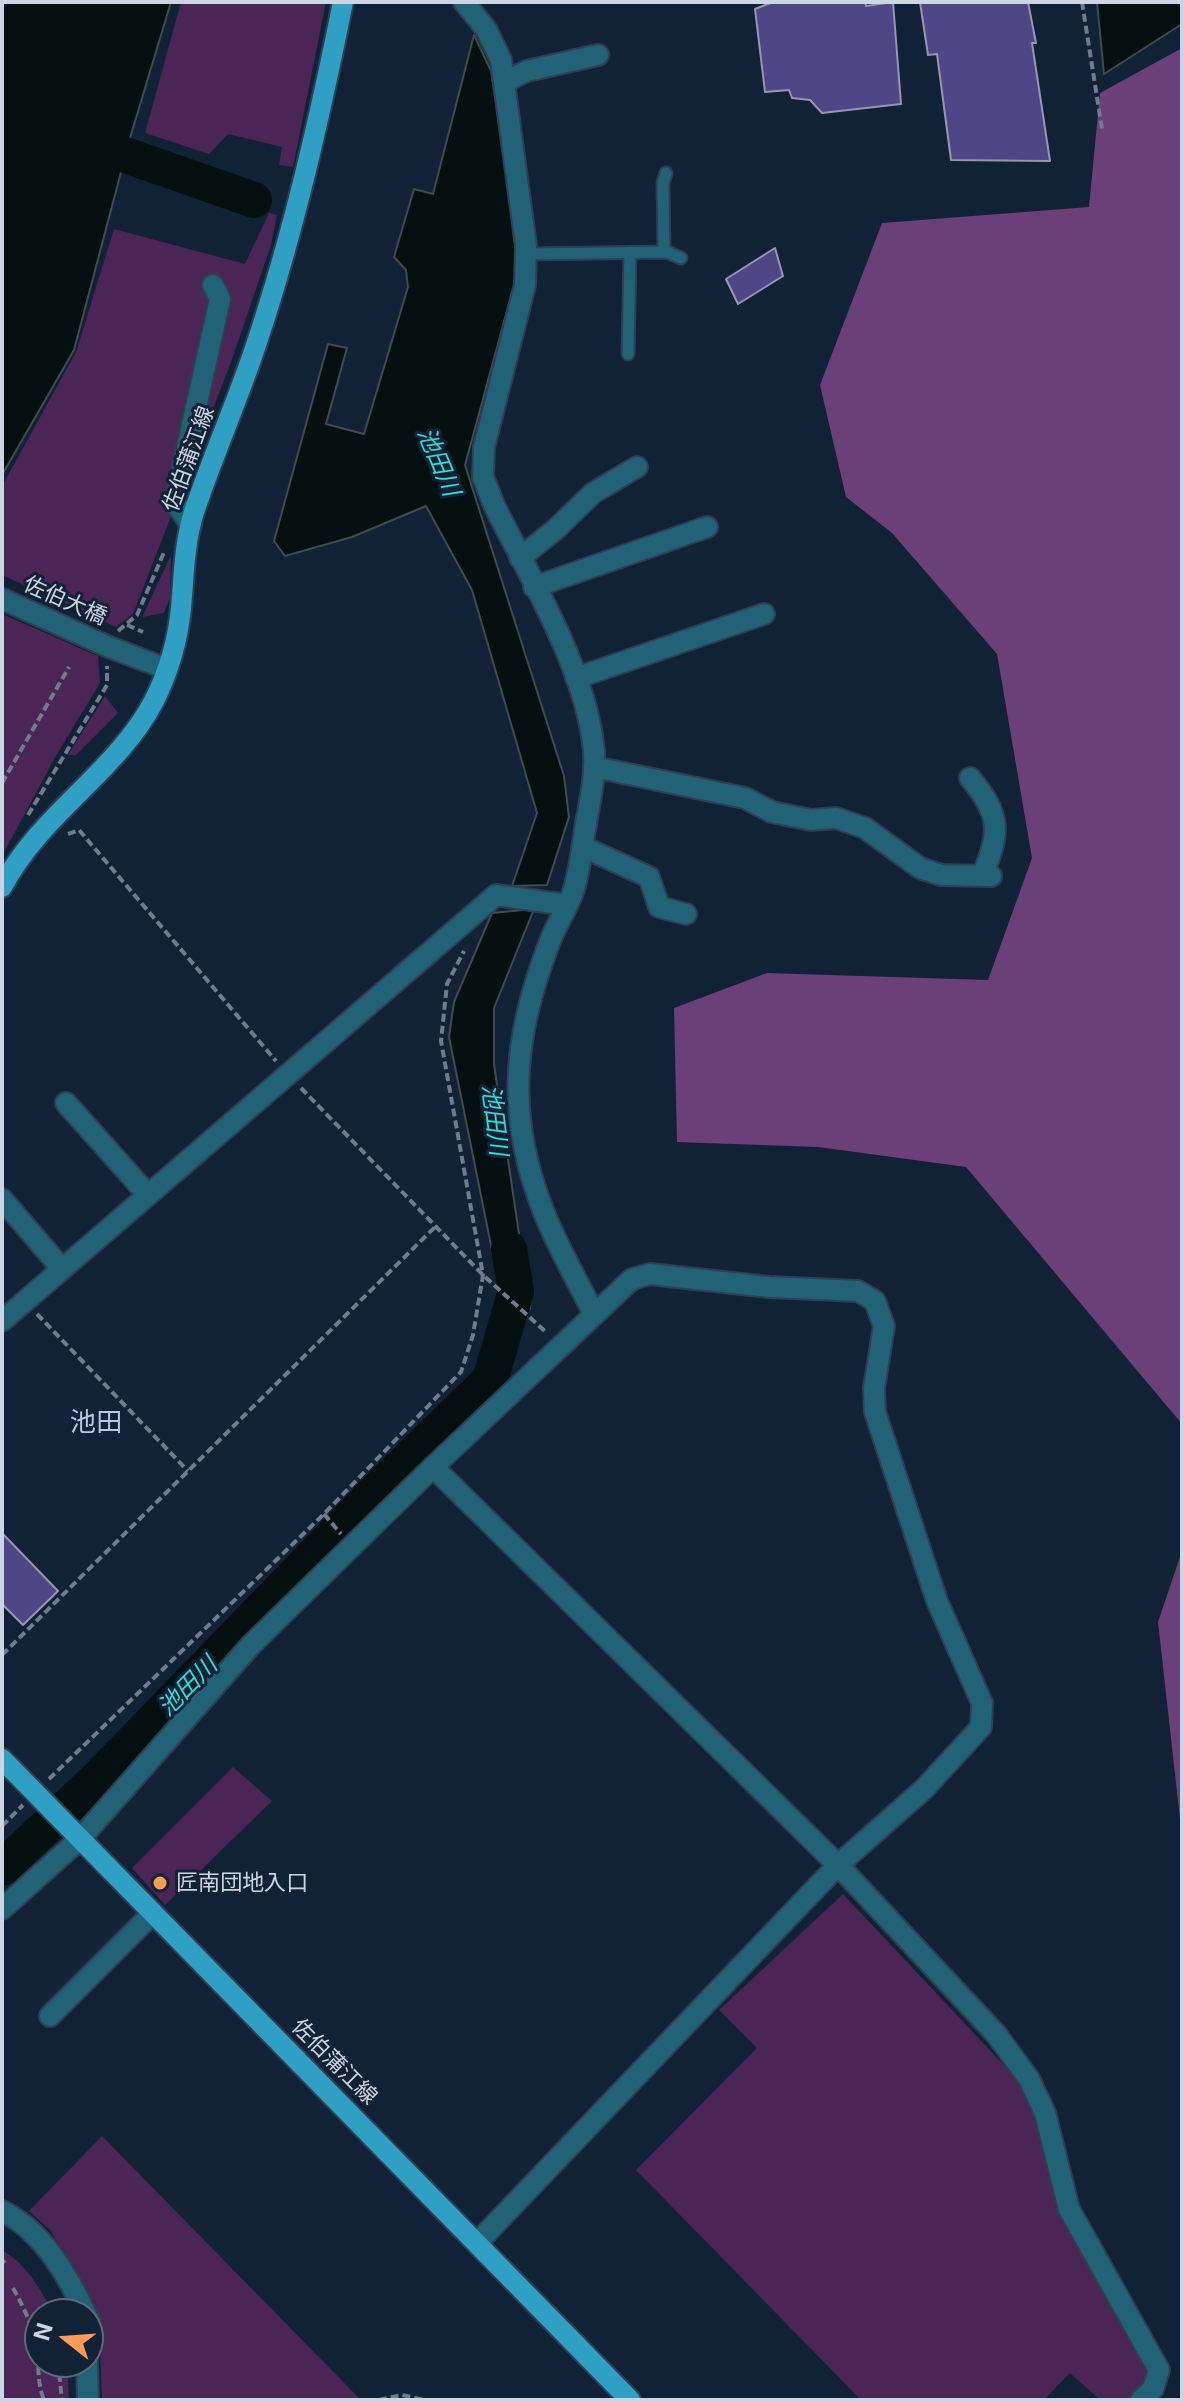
<!DOCTYPE html>
<html>
<head>
<meta charset="utf-8">
<style>
	body { margin:0 }
	#map { position:relative; width:1184px; height:2402px; overflow:hidden; background:#112136; font-family:Inter,sans-serif }
	canvas { display:block }
	.frame { position:absolute; inset:0; border:4px solid #cbd5e3; pointer-events:none }
	.north { position:absolute; left:24px; top:2298px; width:80px; height:80px; box-sizing:border-box; background:#112136; border:2px solid #5b697b; border-radius:50%; rotate:287deg; font-size:22px; font-weight:700; line-height:32px; text-align:center; color:#cbd5e3 }
	.north::after { content:''; display:block; margin:auto; width:28px; height:36px; background:#fe9c57; clip-path:polygon(50% 0,100% 100%,50% 72%,0 100%) }
</style>
</head>
<body>
<div id="map">
<canvas width="1184" height="2402"></canvas>
<div class="frame"></div>
<div class="north">N</div>
</div>
<script>
const ctx = document.querySelector('canvas').getContext('2d');
ctx.lineJoin = 'round';
function fill(path, color) { ctx.fillStyle = color; ctx.fill(path, 'evenodd'); }
function strokePath(path, color, width, dash) { ctx.strokeStyle = color; ctx.lineWidth = width; ctx.lineCap = dash ? 'butt' : 'round'; ctx.setLineDash(dash || []); ctx.stroke(path); }
function drawText(font, color, halo, rows, align = 'center') {
  ctx.font = font + ' Inter,"Noto Sans JP",sans-serif'; ctx.lineWidth = 6; ctx.setLineDash([]); ctx.textBaseline = 'middle'; ctx.strokeStyle = halo; ctx.fillStyle = color; for (const [text, x, y, turn = 0] of rows) {
    ctx.save(); ctx.translate(x, y); ctx.rotate((+turn || 0) * Math.PI / 180); ctx.textAlign = isNaN(turn) ? turn : align; if (halo) ctx.strokeText(text, 0, 0); ctx.fillText(text, 0, 0); ctx.restore();
  }
}
fill(new Path2D(`
	M181,2H326L293,167L279,165L282,147L228,134L209,154L145,133Z
	M269,213L277,215L271,245L230,365L133,614L116,627L2,575V486L76,352L114,229L245,264Z
	M171,555L170,598L164,613L142,617Z
	M2,614L98,656L100,683L57,754L2,856Z
	M105,696L118,713L76,755H68Z
	M233,1767L272,1801L165,1905L132,1868Z
	M843,1894L1017,2079L1035,2110L1063,2219L1150,2369L1148,2384L1131,2400H1100L1070,2373L1044,2400H861L636,2170L757,2048L719,2010Z
	M102,2136L361,2400H102L99,2324L90,2298L50,2230L29,2211Z
	M2,2250C27,2265 41,2289 53,2314H40V2362H67L69,2400H2Z`), '#4b2555');
fill(new Path2D(`
	M1182,48V1424L966,1167L818,1147L677,1142L674,1008L767,973L988,980L1032,858L997,654L892,533L846,497L820,385L882,223L1089,207L1100,93Z
	M1182,1551V1837L1158,1622Z`), '#6b3f77');
const water = new Path2D(`
	M2,2H171L130,138L74,350L2,475Z
	M1097,2H1182V24L1104,74Z
	M474,35L491,71L513,212L517,274L465,465L564,776L569,817L547,885L512,886L537,813L472,590L426,506L352,537L285,556L274,541L328,344L347,348L326,424L364,434L408,287L406,270L394,257L414,189L433,194Z
	M534,909L494,1008V1064L530,1309L498,1280L449,1037L454,1002L492,913Z`);
fill(water, '#03100f');
strokePath(water, '#3f4b4f', 2);
strokePath(new Path2D(`
	M2,112L254,200
	M2,1868L97,1779L377,1490L490,1380L516,1291L509,1249`), '#03100f', 36);
const building = new Path2D(`
	M773,2H865L866,6L893,2L901,104L822,113L810,100L792,98L789,90L765,92L755,9Z
	M920,2H1028L1036,43H1032L1050,161L951,160L937,54L928,55Z
	M775,248L783,276L738,304L726,279Z
	M2,1533L58,1591L23,1625L2,1604Z`);
fill(building, '#4e4685');
strokePath(building, '#9695b4', 2);
const service = new Path2D(`
	M664,252L663,183L666,173
	M526,254L667,252L681,258
	M628,354L630,253`);
const minor = new Path2D(`
	M464,2L486,29L501,60L526,246L525,285L484,447L483,477L494,505C530,578 587,670 594,752C596,780 588,808 584,836C581,856 579,875 572,895C565,912 555,927 549,944C513,1037 506,1116 543,1210C557,1246 577,1280 594,1314
	M504,82L527,71L598,55
	M191,525L175,502L220,299L213,285
	M520,558L556,529L593,493L637,467
	M534,587L707,527
	M576,678L764,614
	M594,767L745,798L772,812L811,820L836,818L865,828L920,868L941,875L991,876
	M970,778C1002,816 1000,833 982,876
	M583,847L649,877L659,907L686,914
	M66,1103L148,1195
	M2,1199L62,1269
	M2,1321L496,895L567,905
	M433,1467L838,1865L996,2034L1029,2079L1045,2113L1069,2209L1159,2370L1153,2389L1141,2400
	M2,1909L80,1839L251,1645L433,1467L632,1279L650,1274L769,1287L858,1291L875,1301L884,1326L874,1388L875,1412L937,1601L982,1703L981,1727L924,1789L838,1865L478,2242
	M50,2016L153,1913
	M2,2211C42,2230 68,2276 86,2314
	M88,2318L90,2322L88,2347
	M87,2362L88,2400`);
const tertiary = new Path2D(`
	M2,599L109,647L167,669`);
const primary = new Path2D(`
	M2,887C42,812 116,773 154,701C168,673 178,639 181,608C184,576 184,544 194,512C213,455 238,400 257,342C294,231 320,116 343,2
	M2,1759L630,2400`);
strokePath(service, '#2f3e52', 15);
strokePath(minor, '#2f3e52', 24);
strokePath(tertiary, '#2f3e52', 24);
strokePath(primary, '#2f3e52', 24);
strokePath(new Path2D(`
	M1082,2L1102,129
	M127,625L143,632
	M118,631L137,615L165,550
	M2,783L69,667
	M28,815L107,685V666
	M68,834L79,830L276,1061
	M301,1088L483,1275L547,1333
	M37,1314L188,1471
	M324,1514L341,1534
	M2,1655L436,1226
	M49,1779L324,1514L461,1372L473,1335L483,1275L441,1041L447,984L464,951
	M2,1826L23,1805
	M2,2260L5,2263
	M13,2288C24,2308 33,2326 37,2349C39,2367 37,2383 44,2400
	M58,2362L62,2400
	M379,2400L402,2395L425,2400`), '#6f7c8d', 4, [8, 4]);
strokePath(service, '#216277', 11);
strokePath(minor, '#216277', 20);
strokePath(tertiary, '#216277', 20);
strokePath(primary, '#2f9fc3', 20);
for (const [x, y, r, color] of [
	[160,1883,8,"#fe9c57"]
]) { const dot = new Path2D(); dot.arc(x, y, r, 0, 2 * Math.PI); ctx.fillStyle = color; ctx.fill(dot); strokePath(dot, '#112136', 3); }
drawText('22px', '#cbd5e3', '#112136', [
	["佐伯蒲江線",189,459,-70],
	["佐伯大橋",65,601,24],
	["佐伯蒲江線",334,2062,45]
]);
drawText('22px', '#cbd5e3', '#112136', [
	["匠南団地入口",176,1883]
], 'left');
drawText('italic 24px', '#2fddd9', '#112136', [
	["池田川",438,462,67],
	["池田川",494,1120,83],
	["池田川",188,1687,-45]
]);
drawText('26px', '#b4c9e5', '#112136', [
	["池田",96,1423]
]);
</script>
</body>
</html>
